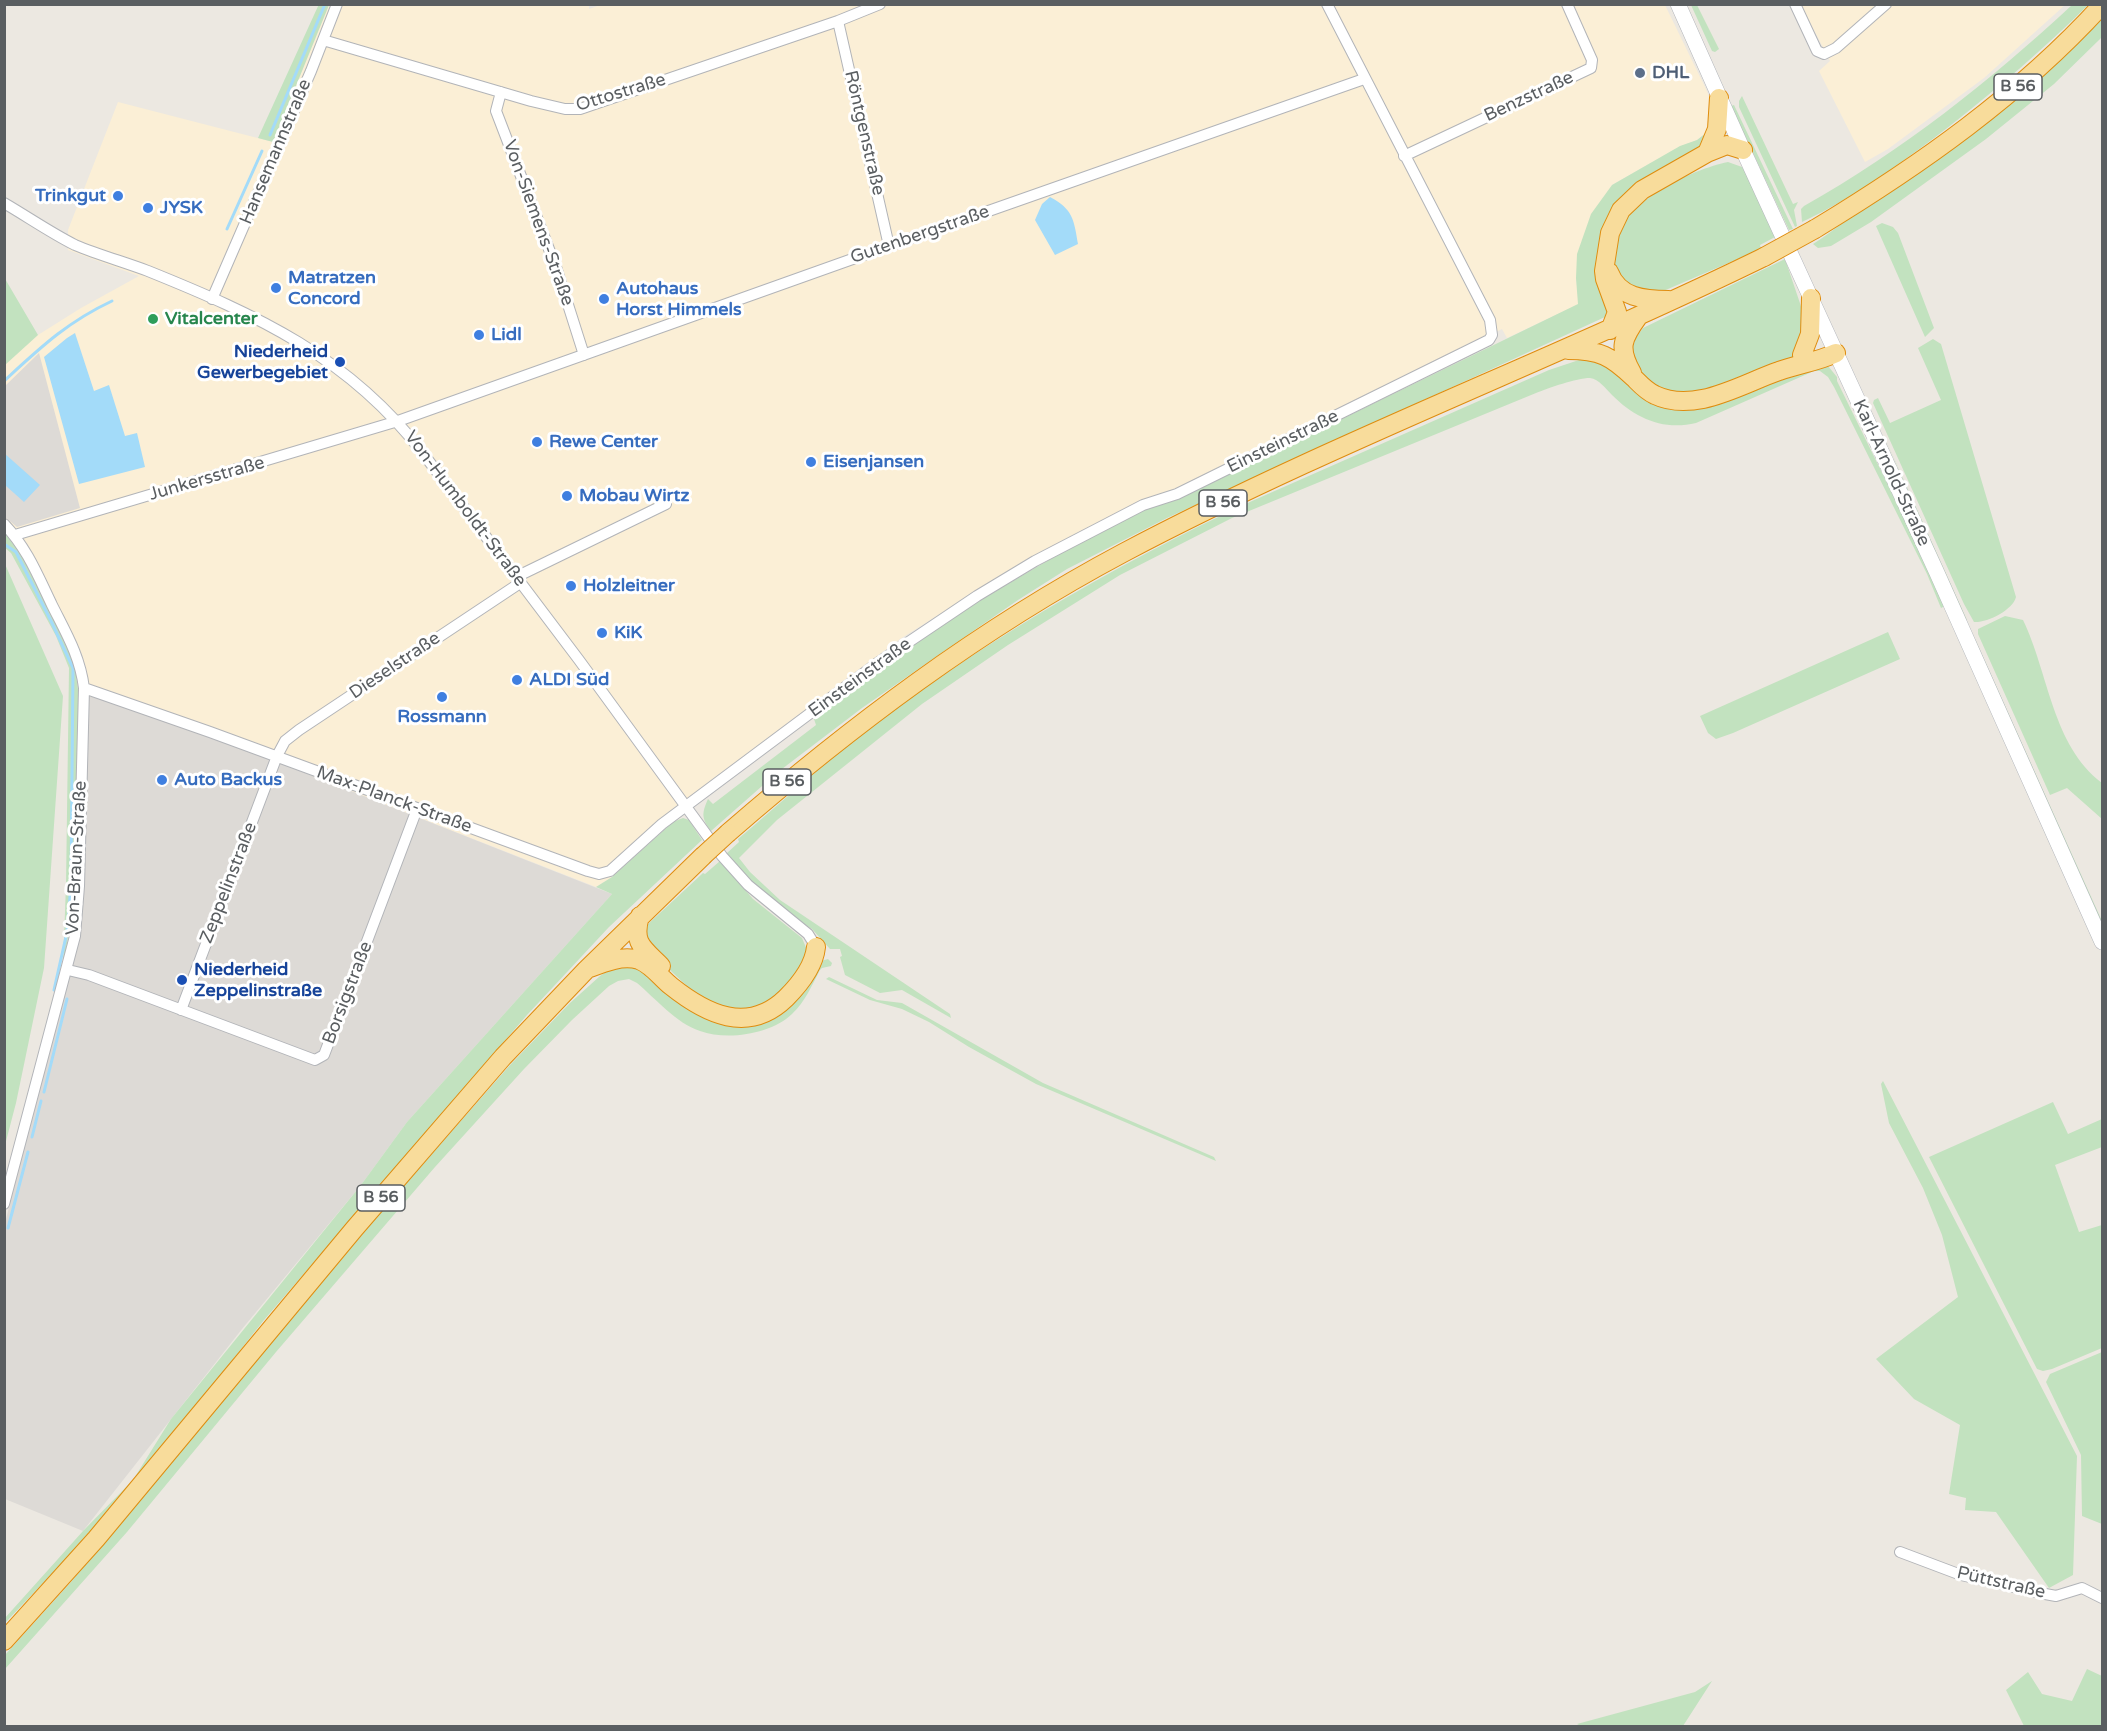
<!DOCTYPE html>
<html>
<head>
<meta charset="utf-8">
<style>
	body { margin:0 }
	#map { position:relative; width:2107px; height:1731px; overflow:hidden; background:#ece8e1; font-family:"Varela Round",sans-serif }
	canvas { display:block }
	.frame { position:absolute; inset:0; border:6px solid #5a5e61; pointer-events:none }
</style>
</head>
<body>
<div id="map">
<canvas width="2107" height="1731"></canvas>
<div class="frame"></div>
</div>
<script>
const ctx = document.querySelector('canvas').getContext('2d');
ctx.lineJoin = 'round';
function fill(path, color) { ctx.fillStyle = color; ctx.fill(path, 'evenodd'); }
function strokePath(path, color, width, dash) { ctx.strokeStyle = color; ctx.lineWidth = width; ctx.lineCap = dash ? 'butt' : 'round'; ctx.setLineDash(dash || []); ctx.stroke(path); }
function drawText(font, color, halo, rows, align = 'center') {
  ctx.font = font + ' "Varela Round",sans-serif'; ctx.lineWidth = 6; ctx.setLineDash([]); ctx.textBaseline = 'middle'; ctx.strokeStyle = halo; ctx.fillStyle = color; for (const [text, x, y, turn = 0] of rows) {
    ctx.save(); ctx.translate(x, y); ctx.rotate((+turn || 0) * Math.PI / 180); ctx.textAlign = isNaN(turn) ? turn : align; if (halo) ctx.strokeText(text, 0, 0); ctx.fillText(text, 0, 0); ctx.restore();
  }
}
fill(new Path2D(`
	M589,4V9L603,4L1665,5L1705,87L1711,101L1713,118L1706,133L1697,140L1681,146L1612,185L1576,278L1579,304L1507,338L1502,329L1247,456L1175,489L1137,502L1031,557L900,639L667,814L607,867L612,877L596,887L285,765L121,703L88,696L87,674L82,654L25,541L5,517L4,365L38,335L81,308L139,276L68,250V230L118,102L273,142L329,5Z
	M1801,5H2065L1984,78L1888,149L1865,162L1819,71L1830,61Z`), '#fbefd6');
fill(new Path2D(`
	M39,353L80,508L17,527L5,517V386Z
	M88,696L121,703L285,765L612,894L407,1122L361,1185L242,1329L83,1531L5,1499V1223L79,931Z`), '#dddad6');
fill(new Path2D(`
	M319,4L329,5L273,142L258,138Z
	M1691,5H1697L1719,49L1715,52L1712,51Z
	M2072,5H2088C2045,48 1999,87 1951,125C1903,162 1857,196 1802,222L1801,209L1804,206C1902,151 1990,81 2072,5Z
	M2102,18V37L2099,40L2054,84L1986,139L1871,222L1831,246L1818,248L1813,244C1826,236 1835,228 1849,219C1941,161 2025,95 2102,18Z
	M1742,96L1793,204L1798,202L1794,210L1797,226L1795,227L1739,107V101Z
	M1734,105L1793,229L1789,230L1731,106Z
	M1706,133L1710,141L1605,224C1592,260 1599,277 1609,312L1605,317L1167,518L1067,569L1018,600L862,708L778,772L711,831C701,818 702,813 708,799L713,804L816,725L814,719L892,658L984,598L1064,551L1144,509L1175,500L1578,304L1576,278L1577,254L1591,214L1612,185L1680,146L1697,140Z
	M1728,162L1742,167L1745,172L1775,237L1760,245L1761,249L1661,292H1634L1614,269C1614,260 1613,250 1615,241C1625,201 1690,170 1728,162Z
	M1882,223L1893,227L1898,233L1934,328L1925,337L1876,226Z
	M1785,259L1805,318L1798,353C1775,372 1711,393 1680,394C1673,394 1660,390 1654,386C1643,380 1637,367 1631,357L1633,342L1643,328Z
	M4,277L38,335L5,365H4Z
	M1933,339L1941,344L2016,597C2013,610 1987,623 1974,622L1964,604L1873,403L1874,400L1878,398L1890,423L1941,400L1918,348Z
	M1585,358C1591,358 1599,357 1603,360C1621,371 1633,392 1652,403C1690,425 1742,390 1779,378C1794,372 1812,370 1828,366L1837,377V381L1947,605L1941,608L1927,574L1834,387L1828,377L1820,371H1814L1696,423C1663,431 1635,418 1612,395C1606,389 1599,379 1590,378C1576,378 1549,388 1536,393L1232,518L1120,575L1008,645L922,704L777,820L739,858L750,872L780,900L950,1014L951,1018L902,990L880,993L845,975L840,957L842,956L840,949H830L812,929L791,916L750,882L727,853L739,842L738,839C776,807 813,773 852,742C975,646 1110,567 1252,501L1549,370Z
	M1883,434L1967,620L1965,619Z
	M4,531L22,552L74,661L79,696C77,785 82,878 63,965L66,885L69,668L56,636L11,553L5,548Z
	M5,564L63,696L44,968L16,1103L5,1145Z
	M2005,616L2023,620C2049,674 2052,745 2102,783V819L2067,788L2050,795L1978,634V629Z
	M1888,632L1900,659L1733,733L1716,739L1708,733L1700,716Z
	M1975,639L2102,921V928L1973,641Z
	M683,818L689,820L702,840L609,927L527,1015L264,1320L178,1429L86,1538L5,1623V1618L83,1531L133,1480L171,1419L361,1185L407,1122L612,894L596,887L612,877L673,822Z
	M720,861L753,899L802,938L807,950C806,956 804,963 802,968C786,994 751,1019 720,1008C701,1000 687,986 672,972C659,958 649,950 643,931L646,926L703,873L705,874Z
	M828,959L832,963L831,966L822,968L820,970C812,985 805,1002 792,1014C771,1034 728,1041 700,1031C676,1023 656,999 637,983L629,979L618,981L609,986L572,1020L524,1069L435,1167L276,1352L127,1532L5,1669V1655L71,1582L381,1212L510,1065L570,1003L600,976L613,967L637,965L699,1015L720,1023L745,1025L821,961Z
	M829,977L877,1000L902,1003L1043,1083L1214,1157L1216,1161L1036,1084L969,1047L929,1022L902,1009L870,1000L826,979Z
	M1883,1081L2077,1456L2073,1575L2049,1588L1996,1512L1965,1510L1966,1498L1949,1494L1960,1425L1914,1399L1876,1359L1958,1297L1942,1235L1923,1188L1889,1123L1881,1084Z
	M2053,1102L2068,1134L2102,1119V1147L2055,1165L2079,1232L2102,1225V1348L2052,1369L2043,1371L2037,1369L1929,1157Z
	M2102,1352V1524L2082,1516L2081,1455L2046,1382L2050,1374Z
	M2087,1669L2102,1676V1726H2024L2006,1690L2028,1672L2042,1694L2072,1701Z
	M1712,1681L1683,1726H1581L1577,1724L1695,1692Z`), '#c2e2bf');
fill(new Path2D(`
	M1050,197C1073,209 1074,220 1078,244L1055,255L1035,220L1042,204Z
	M75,333L94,391L109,385L125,436L137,433L145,467L79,484L44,357L67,338Z
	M4,453L40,485L24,502L5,485Z`), '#a3dbf9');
strokePath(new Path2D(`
	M270,135L325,4
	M227,229L262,151
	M4,381C40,348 67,322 112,301
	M4,544L16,552L51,621L73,668L71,885L67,932L54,990
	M44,1092L67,999
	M32,1137L41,1101
	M8,1228L28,1152`), '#a3dbf9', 3);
const minor = new Path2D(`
	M1795,4L1817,51L1824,54L1836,48L1886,4
	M838,21L889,246
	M323,40L531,101L565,109H580L838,21L880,4
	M501,92L496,111L557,270L584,355
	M1404,156L1591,68L1592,60L1567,4
	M4,203C28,217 51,233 75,245C99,255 124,262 148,271C257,315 349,357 422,452L579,660L722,856L748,885L808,934L816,947
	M212,299L311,71L337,4
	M4,524C27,548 38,576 52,605C66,633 80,656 84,688L79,886L75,936L4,1204
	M15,535L398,421L889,246L1364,79
	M516,577L666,504
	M84,688L210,732L588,871L599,874L610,871L662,824L876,664L977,596L1035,561L1143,505L1177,494L1489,340L1492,335L1490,320L1327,4
	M68,970L89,975L315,1060L324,1055L417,809
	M181,1010L277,756L285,741L299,730L520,583
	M1900,1552L1961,1575L2040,1593L2056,1596L2082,1588L2102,1598`);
const secondary = new Path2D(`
	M1678,4L1743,150L1937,573L2102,942`);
const trunk = new Path2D(`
	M1707,153L1717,129L1719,98
	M1815,229C1919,166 2020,95 2102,5
	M1609,272C1619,298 1644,300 1669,300
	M1610,330L1617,312L1605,279L1604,271L1610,233L1621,210L1642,190L1707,153L1727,145L1743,150
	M1568,350C1600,350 1611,356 1634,378C1640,384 1646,391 1655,395C1695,414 1741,384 1779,371C1798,364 1817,362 1836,353
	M1802,355L1810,334L1811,298
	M1632,373C1618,348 1622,339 1638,317
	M728,833C850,727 980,629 1123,553C1331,443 1553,360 1764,257
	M640,916C632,943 643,948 661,966
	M590,968C605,962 623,955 639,960C652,965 661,978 671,986C706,1014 748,1035 786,998C799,985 814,966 816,947
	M4,1641L96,1539L355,1228L503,1057L586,970L703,856`);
strokePath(minor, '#b2b4b8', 12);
strokePath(secondary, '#b3b6bb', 16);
strokePath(trunk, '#df8c0e', 20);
strokePath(minor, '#fff', 10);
strokePath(secondary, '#fff', 15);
strokePath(trunk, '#f8dc9b', 18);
const trunkBridge = new Path2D(`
	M1764,257L1815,229
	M703,856L728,833`);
strokePath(trunkBridge, '#df8c0e', 20, []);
strokePath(trunkBridge, '#f8dc9b', 18);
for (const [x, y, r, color] of [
	[1640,73,6,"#5c6f8a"],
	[118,196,6,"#3f7fe0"],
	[148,208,6,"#3f7fe0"],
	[276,288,6,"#3f7fe0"],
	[604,299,6,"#3f7fe0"],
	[153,319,6,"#2e9e5b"],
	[479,335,6,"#3f7fe0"],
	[340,362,6,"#1a4fb4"],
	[537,442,6,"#3f7fe0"],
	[811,462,6,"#3f7fe0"],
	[567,496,6,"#3f7fe0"],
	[571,586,6,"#3f7fe0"],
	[602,633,6,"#3f7fe0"],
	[517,680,6,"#3f7fe0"],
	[442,697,6,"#3f7fe0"],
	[162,780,6,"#3f7fe0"],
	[182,980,6,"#1a4fb4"]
]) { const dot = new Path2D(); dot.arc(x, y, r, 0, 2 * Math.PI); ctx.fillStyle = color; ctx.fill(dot); strokePath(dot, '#fff', 2); }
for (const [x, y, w] of [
	[2018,87,48],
	[1223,503,48],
	[787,782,48],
	[381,1198,48]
]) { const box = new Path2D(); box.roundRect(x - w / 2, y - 13, w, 26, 4.5); ctx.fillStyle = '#fff'; ctx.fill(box); strokePath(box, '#5a5e61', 1.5); }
drawText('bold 16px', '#5a5e61', null, [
	["B 56",2018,87],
	["B 56",1223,503],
	["B 56",787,782],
	["B 56",381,1198]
]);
drawText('bold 18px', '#4e5e75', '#fff', [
	["DHL",1652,73]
], 'left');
drawText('18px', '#5a5e61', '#fff', [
	["Ottostraße",621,93,-17],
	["Benzstraße",1529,97,-25],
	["Röntgenstraße",864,133,77],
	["Hansemannstraße",276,152,-67],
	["Von-Siemens-Straße",538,223,70],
	["Gutenbergstraße",920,235,-19],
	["Einsteinstraße",1283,442,-26],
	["Karl-Arnold-Straße",1891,473,65],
	["Junkersstraße",207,479,-16],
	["Von-Humboldt-Straße",465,509,53],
	["Dieselstraße",395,666,-34],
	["Einsteinstraße",860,678,-36],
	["Max-Planck-Straße",394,800,20],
	["Von-Braun-Straße",77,858,-87],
	["Zeppelinstraße",229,883,-69],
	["Borsigstraße",348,993,-69],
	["Püttstraße",2001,1583,13]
]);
drawText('bold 18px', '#366cbe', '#fff', [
	["Trinkgut",106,196,"right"],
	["JYSK",160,208],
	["Matratzen",288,278],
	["Concord",288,299],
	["Autohaus",616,289],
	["Horst Himmels",616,310],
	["Lidl",491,335],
	["Rewe Center",549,442],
	["Eisenjansen",823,462],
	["Mobau Wirtz",579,496],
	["Holzleitner",583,586],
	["KiK",614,633],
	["ALDI Süd",529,680],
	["Rossmann",442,717,"center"],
	["Auto Backus",174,780]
], 'left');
drawText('bold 18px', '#27864d', '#fff', [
	["Vitalcenter",165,319]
], 'left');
drawText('bold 18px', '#164399', '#fff', [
	["Niederheid",328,352],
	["Gewerbegebiet",328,373],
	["Niederheid",194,970,"left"],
	["Zeppelinstraße",194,991,"left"]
], 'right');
</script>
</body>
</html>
